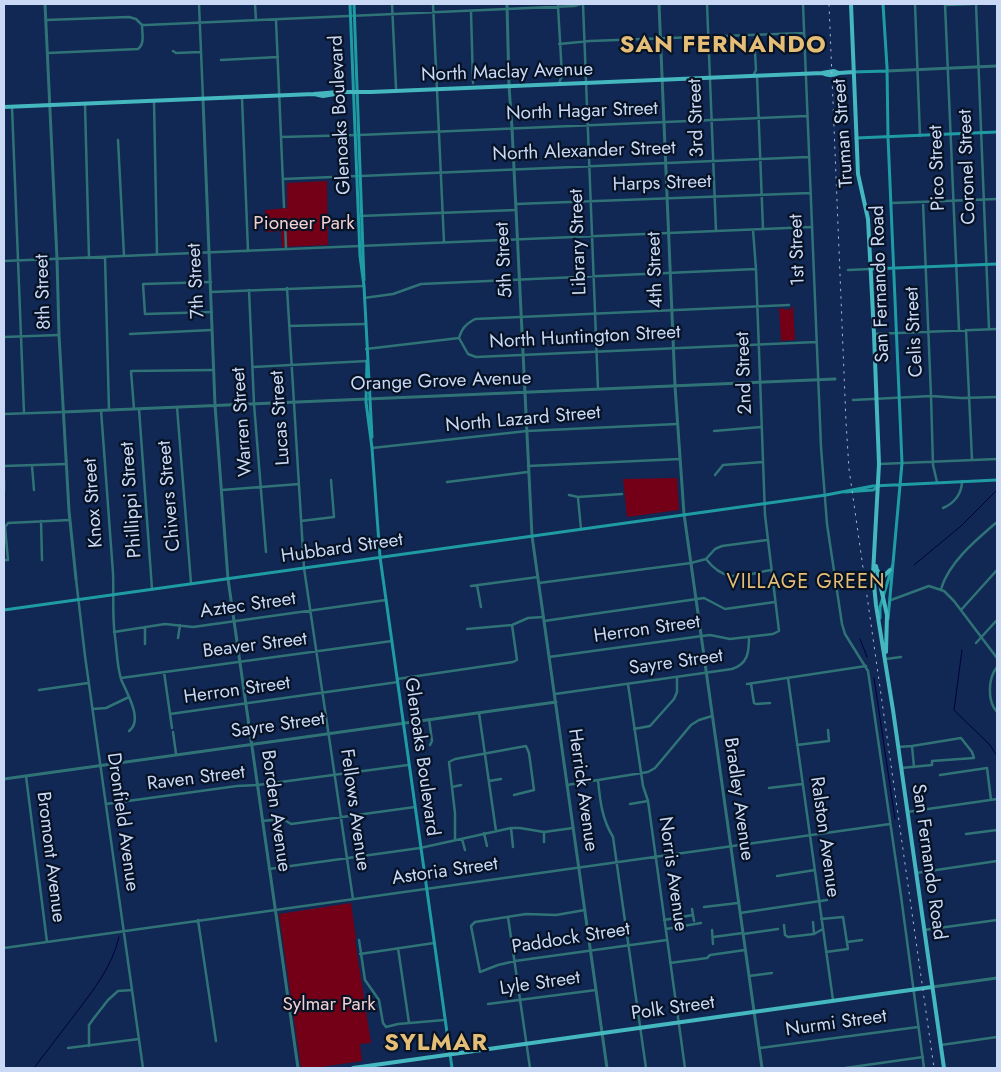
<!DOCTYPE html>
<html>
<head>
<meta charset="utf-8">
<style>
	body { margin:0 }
	#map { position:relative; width:1001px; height:1072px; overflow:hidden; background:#102853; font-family:Jost,sans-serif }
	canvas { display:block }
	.frame { position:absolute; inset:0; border:5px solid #c9d9f5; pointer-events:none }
</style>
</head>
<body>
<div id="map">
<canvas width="1001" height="1072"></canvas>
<div class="frame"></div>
</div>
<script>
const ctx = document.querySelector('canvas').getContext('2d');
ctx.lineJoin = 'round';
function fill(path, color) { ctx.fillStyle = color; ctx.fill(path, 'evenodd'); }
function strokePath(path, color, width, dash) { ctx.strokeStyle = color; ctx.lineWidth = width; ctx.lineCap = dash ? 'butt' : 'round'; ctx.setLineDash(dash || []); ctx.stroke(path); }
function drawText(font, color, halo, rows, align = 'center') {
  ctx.font = font + ' Jost,sans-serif'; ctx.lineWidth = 4.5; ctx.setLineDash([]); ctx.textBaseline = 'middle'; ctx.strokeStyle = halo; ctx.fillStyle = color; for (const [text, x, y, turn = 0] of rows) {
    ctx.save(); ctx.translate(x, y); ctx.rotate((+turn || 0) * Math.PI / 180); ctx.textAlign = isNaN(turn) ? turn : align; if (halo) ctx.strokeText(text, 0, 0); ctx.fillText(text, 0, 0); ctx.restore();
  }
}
fill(new Path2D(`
	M327,181L328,245L282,247L281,231L266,232L265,210L287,208V183Z
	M793,306L795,340L781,341L779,308L789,310Z
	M677,478L679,510L627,517L623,479Z
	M351,903L356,939L355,940L371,1043L360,1044L362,1061L314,1068H301L279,914Z`), '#730016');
strokePath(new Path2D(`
	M914,565L961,526L997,490
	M860,639L867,657
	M962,650L954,710L990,745L997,756
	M874,678L895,819
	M34,1068C48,1050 62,1031 76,1013C94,989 112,967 119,937`), '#000040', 1);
strokePath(new Path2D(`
	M199,4L203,99
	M255,4L256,20
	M392,4L396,88
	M433,4L444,242
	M583,4L598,389
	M707,4L716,231
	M803,4L821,447L827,524L842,624L845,634L868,671L901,896L924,1068
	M915,4L920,136
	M945,4L959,330
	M976,4L989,329
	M945,5L972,4
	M558,6L562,76L559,83
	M471,12L473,83
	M46,20L129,17L136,19L142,25H146L574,6L581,4
	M276,20L284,207
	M559,44L590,41L804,33
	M173,51L176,53L201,52
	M48,53L138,49C145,44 142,33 142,25
	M221,60L278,57
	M753,76L756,70L754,35
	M757,76L763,229
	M242,98L248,251
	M154,101L157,254
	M85,104L89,258
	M12,107L24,413
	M359,135L807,116
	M281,137L356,135
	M118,140L124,256
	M361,176L808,157
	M283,179L358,176
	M923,202L931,396L933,465L937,482
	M892,203L997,199
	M516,204L810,193
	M360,216L516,210
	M285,220L286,249
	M105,257L109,410
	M4,261L811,227
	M848,270L871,269
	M211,282L143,284L145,314L212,312
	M287,288L304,568L353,899
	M249,290L254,404L266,552
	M211,292L364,286
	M364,298L393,294L421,284L756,269
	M289,326L365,324
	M966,330L972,460
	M130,334L211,330
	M874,334L997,329
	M4,337L59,335
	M459,338C462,328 466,324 475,319L789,305
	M366,349L459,338L468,354L476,357L816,342
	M253,367L367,361
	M853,400L931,396L961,398L997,397
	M177,407L191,583
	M134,409L131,371L214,370
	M139,409L152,589
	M101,410C105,464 109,519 113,573C114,595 112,616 115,637C117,651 117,666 121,679C126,692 144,720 129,731
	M4,414L63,412
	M714,431L761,427
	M372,448L527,431L677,424
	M879,464L997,459
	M4,466L66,464
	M32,466L34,490
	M528,466L680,459
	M715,475L723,465L763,462
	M4,481V491
	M447,482L528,472
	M222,490L299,484
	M569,495L578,497L622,494
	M578,498L581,529
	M943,508C955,503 962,493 962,481
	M41,521L42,560
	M301,521L334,517L331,480
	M706,559C726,585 743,575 771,570
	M4,560H8L5,527L8,523L70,520
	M76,579L85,656L143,1068
	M539,583L691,563L706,559L715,549L722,546L767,540
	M477,585L481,607
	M471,586L538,577
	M941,589C949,562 976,540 997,522
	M891,600L929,586L944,591L954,601L997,658
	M961,610L997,570
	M544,621L704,598L725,609L775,602
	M145,627V644
	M467,629L512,625L528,618L543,617
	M114,632L165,624L193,627L386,600
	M178,638L180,625
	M976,643L997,620
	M549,657L702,636L710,635L730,639L773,634L779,631L765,515L756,269L753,230
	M886,659L901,657
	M997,667C988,678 987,701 997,712
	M164,672L172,728
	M121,678L392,641
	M788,678L833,1000
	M397,679L513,662L517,660L512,625
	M628,684L643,786L648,801L685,1068
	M747,684L866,666
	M751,684L754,703L756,704L770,703
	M39,690L88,683
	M555,694L732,669C748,664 749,652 749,637
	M93,709L106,708L129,697
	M479,713L496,831
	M170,714L398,682
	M429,719L432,741L430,745
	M634,729L650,726L674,699L677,692V677
	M173,732L176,754
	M797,745L829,741L828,730
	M898,747L912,746L914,767
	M901,768L932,765V761L974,758L972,752L961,738L912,746
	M940,775L987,768L991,800
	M26,776L47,942
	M598,780C600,801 602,819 613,837L646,1068
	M489,781L501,779
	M567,785L648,772L655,768L691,725L699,720L712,716
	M452,787L461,785
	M769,788L802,784
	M106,804L237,786L258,785L408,765
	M630,804L648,801
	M907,812L997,799
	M262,821L283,819L291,824L415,807
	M511,828L513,847
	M484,833L487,846
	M966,834L997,830
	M462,839L465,850
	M455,840V813L449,762L455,759L526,746L529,753L534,790L514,795
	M544,842V832
	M269,869L420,848L511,828H520L544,832L573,828
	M916,873L997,861
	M777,876L815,870
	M704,907L738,903
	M692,909L693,915
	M585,910L556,915L526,914L475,922L471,926L480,972L498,965L515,961L667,940
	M674,911L676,924
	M740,913L827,900
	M508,917L530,1068
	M821,919L843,917L848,949L826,952
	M198,920L216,1041
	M664,920L693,915L694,921
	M813,922L814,934
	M784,925L785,935L788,937L814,934L823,929
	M666,929L701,923
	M712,930L713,944
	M924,930L997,920
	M743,934L778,929
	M713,937L743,933
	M359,940L365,980L379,1000L383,1023L386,1027L398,1024L444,1020
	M847,942L862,940
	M4,948L890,824
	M398,948L409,1023
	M360,954L434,943
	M670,963L707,958L710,955L745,950
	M749,976L772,973
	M488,1004L596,990
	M941,1045L997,1037
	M89,1046V1025L94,1018L108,1000L118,991L132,990
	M68,1048L139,1039
	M760,1048L918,1027
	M845,1068L923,1057`), '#307377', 2.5);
strokePath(new Path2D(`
	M45,4L57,259L59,335L69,511L76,579
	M507,4L509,86L512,128L532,536L607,1068
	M659,4L675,386L684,514L762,1068
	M887,71L997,66
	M203,99L215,405L228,579L298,1068
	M63,412L835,379
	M4,779L556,702
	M932,987L997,978`), '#307377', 3);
strokePath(new Path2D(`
	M350,4L360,256L364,286L372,437
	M354,4L364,280
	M883,4L887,67L888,137L902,463L888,619
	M853,72L887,71
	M856,138L997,132
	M871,269L997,264
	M367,361L366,402L372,448L380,557L452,1068
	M845,492L873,490L878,487
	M4,610L826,495L873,486L997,480
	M880,618V607L893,564`), '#1f9ca3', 3);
strokePath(new Path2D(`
	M851,4L858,174L868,219L874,334L879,464L873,574L876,605L893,710L944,1068
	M822,73C828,76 833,76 839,73
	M314,94L338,92H371L822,73L834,71L839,73L853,72
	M4,107L314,94L323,96L341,93
	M876,566L887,615L886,652
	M877,570L880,574L884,576L890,570
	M353,1068L932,987`), '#45b7be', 4);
strokePath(new Path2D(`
	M829,4L846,422L849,469L934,1068`), '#a3b5d4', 1, [2.5, 5]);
drawText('19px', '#c9d9f5', '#071225', [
	["North Maclay Avenue",507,73,-2],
	["North Hagar Street",582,112,-2],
	["Glenoaks Boulevard",341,115,-93],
	["3rd Street",697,118,-92],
	["Truman Street",844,133,-94],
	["North Alexander Street",584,152,-2],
	["Coronel Street",968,167,-92],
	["Pico Street",938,168,-92],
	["Harps Street",662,184,-2],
	["Library Street",579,242,-92],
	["1st Street",798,250,-92],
	["5th Street",505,260,-93],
	["4th Street",656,270,-92],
	["7th Street",197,281,-93],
	["San Fernando Road",881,284,-92],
	["8th Street",44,292,-92],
	["Celis Street",915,332,-93],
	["North Huntington Street",585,338,-3],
	["2nd Street",745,373,-92],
	["Orange Grove Avenue",441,382,-2],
	["Lucas Street",281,418,-94],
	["North Lazard Street",523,420,-5],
	["Warren Street",243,422,-94],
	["Chivers Street",170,496,-95],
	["Phillippi Street",132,500,-94],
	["Knox Street",94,503,-94],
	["Hubbard Street",342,549,-8],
	["Aztec Street",248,606,-8],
	["Herron Street",647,630,-8],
	["Beaver Street",255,646,-7],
	["Sayre Street",676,663,-8],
	["Herron Street",237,691,-8],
	["Sayre Street",278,726,-8],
	["Glenoaks Boulevard",421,757,82],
	["Raven Street",196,779,-7],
	["Herrick Avenue",582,790,82],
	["Bradley Avenue",738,799,82],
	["Fellows Avenue",354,810,82],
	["Borden Avenue",275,811,82],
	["Dronfield Avenue",122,822,82],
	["Ralston Avenue",824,837,82],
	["Bromont Avenue",50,857,83],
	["San Fernando Road",928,862,82],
	["Astoria Street",445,872,-8],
	["Norris Avenue",672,874,82],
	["Paddock Street",571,939,-9],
	["Lyle Street",540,984,-8],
	["Polk Street",673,1009,-8],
	["Nurmi Street",836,1024,-8]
]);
drawText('19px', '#f1d1cf', '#071225', [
	["Pioneer Park",304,224],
	["Sylmar Park",329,1005]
]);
ctx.letterSpacing = '1px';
drawText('20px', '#e4bd76', '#071225', [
	["VILLAGE GREEN",806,583]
]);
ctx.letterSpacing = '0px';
ctx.letterSpacing = '1px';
drawText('bold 24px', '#e4bd76', '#071225', [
	["SAN FERNANDO",723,46],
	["SYLMAR",436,1044]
]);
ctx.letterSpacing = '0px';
</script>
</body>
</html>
